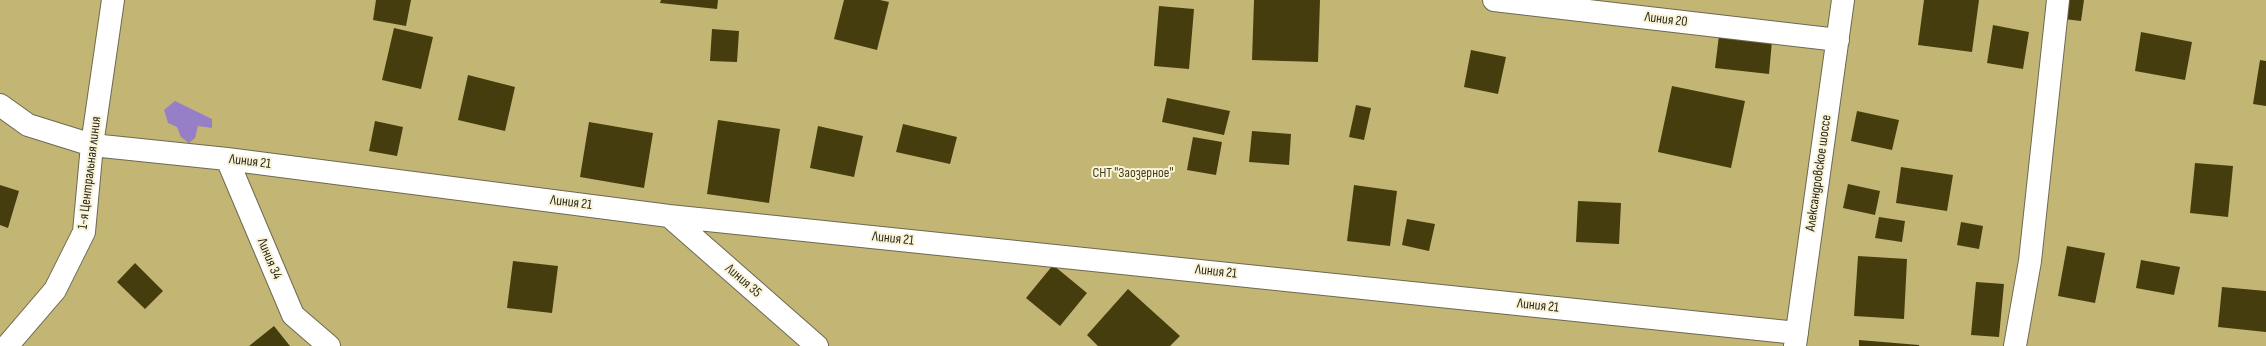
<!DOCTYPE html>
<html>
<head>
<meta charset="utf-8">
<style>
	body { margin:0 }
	canvas { display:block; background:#ece6cb }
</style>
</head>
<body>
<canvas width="2266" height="346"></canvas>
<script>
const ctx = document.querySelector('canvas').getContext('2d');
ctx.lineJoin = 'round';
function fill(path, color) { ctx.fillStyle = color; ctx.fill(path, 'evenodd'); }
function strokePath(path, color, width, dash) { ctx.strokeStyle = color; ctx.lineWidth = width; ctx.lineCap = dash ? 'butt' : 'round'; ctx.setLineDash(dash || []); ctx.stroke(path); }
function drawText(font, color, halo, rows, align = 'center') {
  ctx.font = font + ' "Sofia Sans Condensed",sans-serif'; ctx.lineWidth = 4; ctx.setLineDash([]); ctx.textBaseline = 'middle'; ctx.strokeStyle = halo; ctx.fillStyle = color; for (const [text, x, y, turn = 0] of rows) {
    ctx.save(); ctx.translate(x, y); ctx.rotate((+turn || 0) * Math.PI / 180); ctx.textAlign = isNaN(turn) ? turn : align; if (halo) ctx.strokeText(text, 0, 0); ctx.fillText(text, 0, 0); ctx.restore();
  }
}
fill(new Path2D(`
	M0,0H2266V346H0Z`), '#c3b675');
fill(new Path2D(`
	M175,101L212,119V128L198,126L195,138L189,143L181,137L177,127L168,123L164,110Z`), '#977fc7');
fill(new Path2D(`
	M376,0H411L406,26L373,20Z
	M661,0H718L717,9L660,3Z
	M844,0H880L889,2L877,50L834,39Z
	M1254,0H1320L1318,62L1252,60Z
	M1924,0H1979L1972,52L1918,45Z
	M2067,0H2084L2081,21L2064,19Z
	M1159,6L1194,9L1189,69L1154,66Z
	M1993,25L2029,32L2023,69L1987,63Z
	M394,28L433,37L421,89L382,80Z
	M712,29L739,31L737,62L710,61Z
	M2141,32L2192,42L2185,80L2135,71Z
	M1719,35L1772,41L1769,74L1715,68Z
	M1471,50L1506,57L1498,94L1464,87Z
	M2260,60L2266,61V106L2253,104Z
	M468,75L515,87L505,131L458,120Z
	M1672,86L1745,101L1731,168L1658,152Z
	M1167,98L1230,111L1224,135L1162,122Z
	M1356,105L1371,108L1364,140L1349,137Z
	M1857,111L1899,120L1892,150L1851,141Z
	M718,120L780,129L769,203L707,194Z
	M375,121L403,127L397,156L369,151Z
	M589,122L653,133L644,188L580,177Z
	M903,124L957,137L950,164L896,152Z
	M818,126L863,136L854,177L810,168Z
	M1252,131L1291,134L1289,165L1249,162Z
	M1193,137L1222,142L1216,175L1187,170Z
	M2195,163L2233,166L2228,217L2190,213Z
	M1901,167L1953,175L1947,211L1896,203Z
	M1848,184L1880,191L1875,215L1843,208Z
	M0,185L19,191L8,228L0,225Z
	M1354,185L1397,191L1390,246L1347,241Z
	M1578,201L1621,203L1619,244L1576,242Z
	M1879,217L1905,221L1902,242L1875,238Z
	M1407,219L1435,224L1429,251L1402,245Z
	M1961,222L1983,226L1979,249L1957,245Z
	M2067,246L2105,253L2095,303L2058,296Z
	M1858,256L1907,259L1904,319L1854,316Z
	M2141,260L2180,267L2174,295L2136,288Z
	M513,261L558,266L552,313L507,308Z
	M135,263L163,291L145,309L117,282Z
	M1053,265L1087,293L1060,326L1026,298Z
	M1976,282L2004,284L1999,337L1971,335Z
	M2222,287L2266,291V332L2218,327Z
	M1128,289L1180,336L1170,346H1098L1087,335Z
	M274,326L290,346H249Z
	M1859,340L1919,345V346H1859Z`), '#463d0e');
const minor = new Path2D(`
	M1494,0L1838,40
	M0,105L28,125L92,145L227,159L669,216L1797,333
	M227,159L293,315L329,346
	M669,216L817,346
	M7,346L55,290L84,232L92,145L113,0
	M1795,346L1843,0
	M2015,346L2030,261L2058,0`);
strokePath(minor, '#6e6951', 24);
strokePath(minor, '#fff', 22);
drawText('14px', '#2b291f', '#f9f4d8', [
	["Линия 20",1666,20,7],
	["Линия 21",250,162,7],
	["1-я Центральная линия",90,173,-83],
	["Александровское шоссе",1819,173,-82],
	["Линия 21",571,203,7],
	["Линия 21",893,239,6],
	["Линия 34",269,259,67],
	["Линия 21",1216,272,6],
	["Линия 35",743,281,41],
	["Линия 21",1538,306,6]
]);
drawText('14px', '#473f1a', '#f9f4d8', [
	["СНТ \"Заозерное\"",1133,173]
]);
</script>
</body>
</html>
